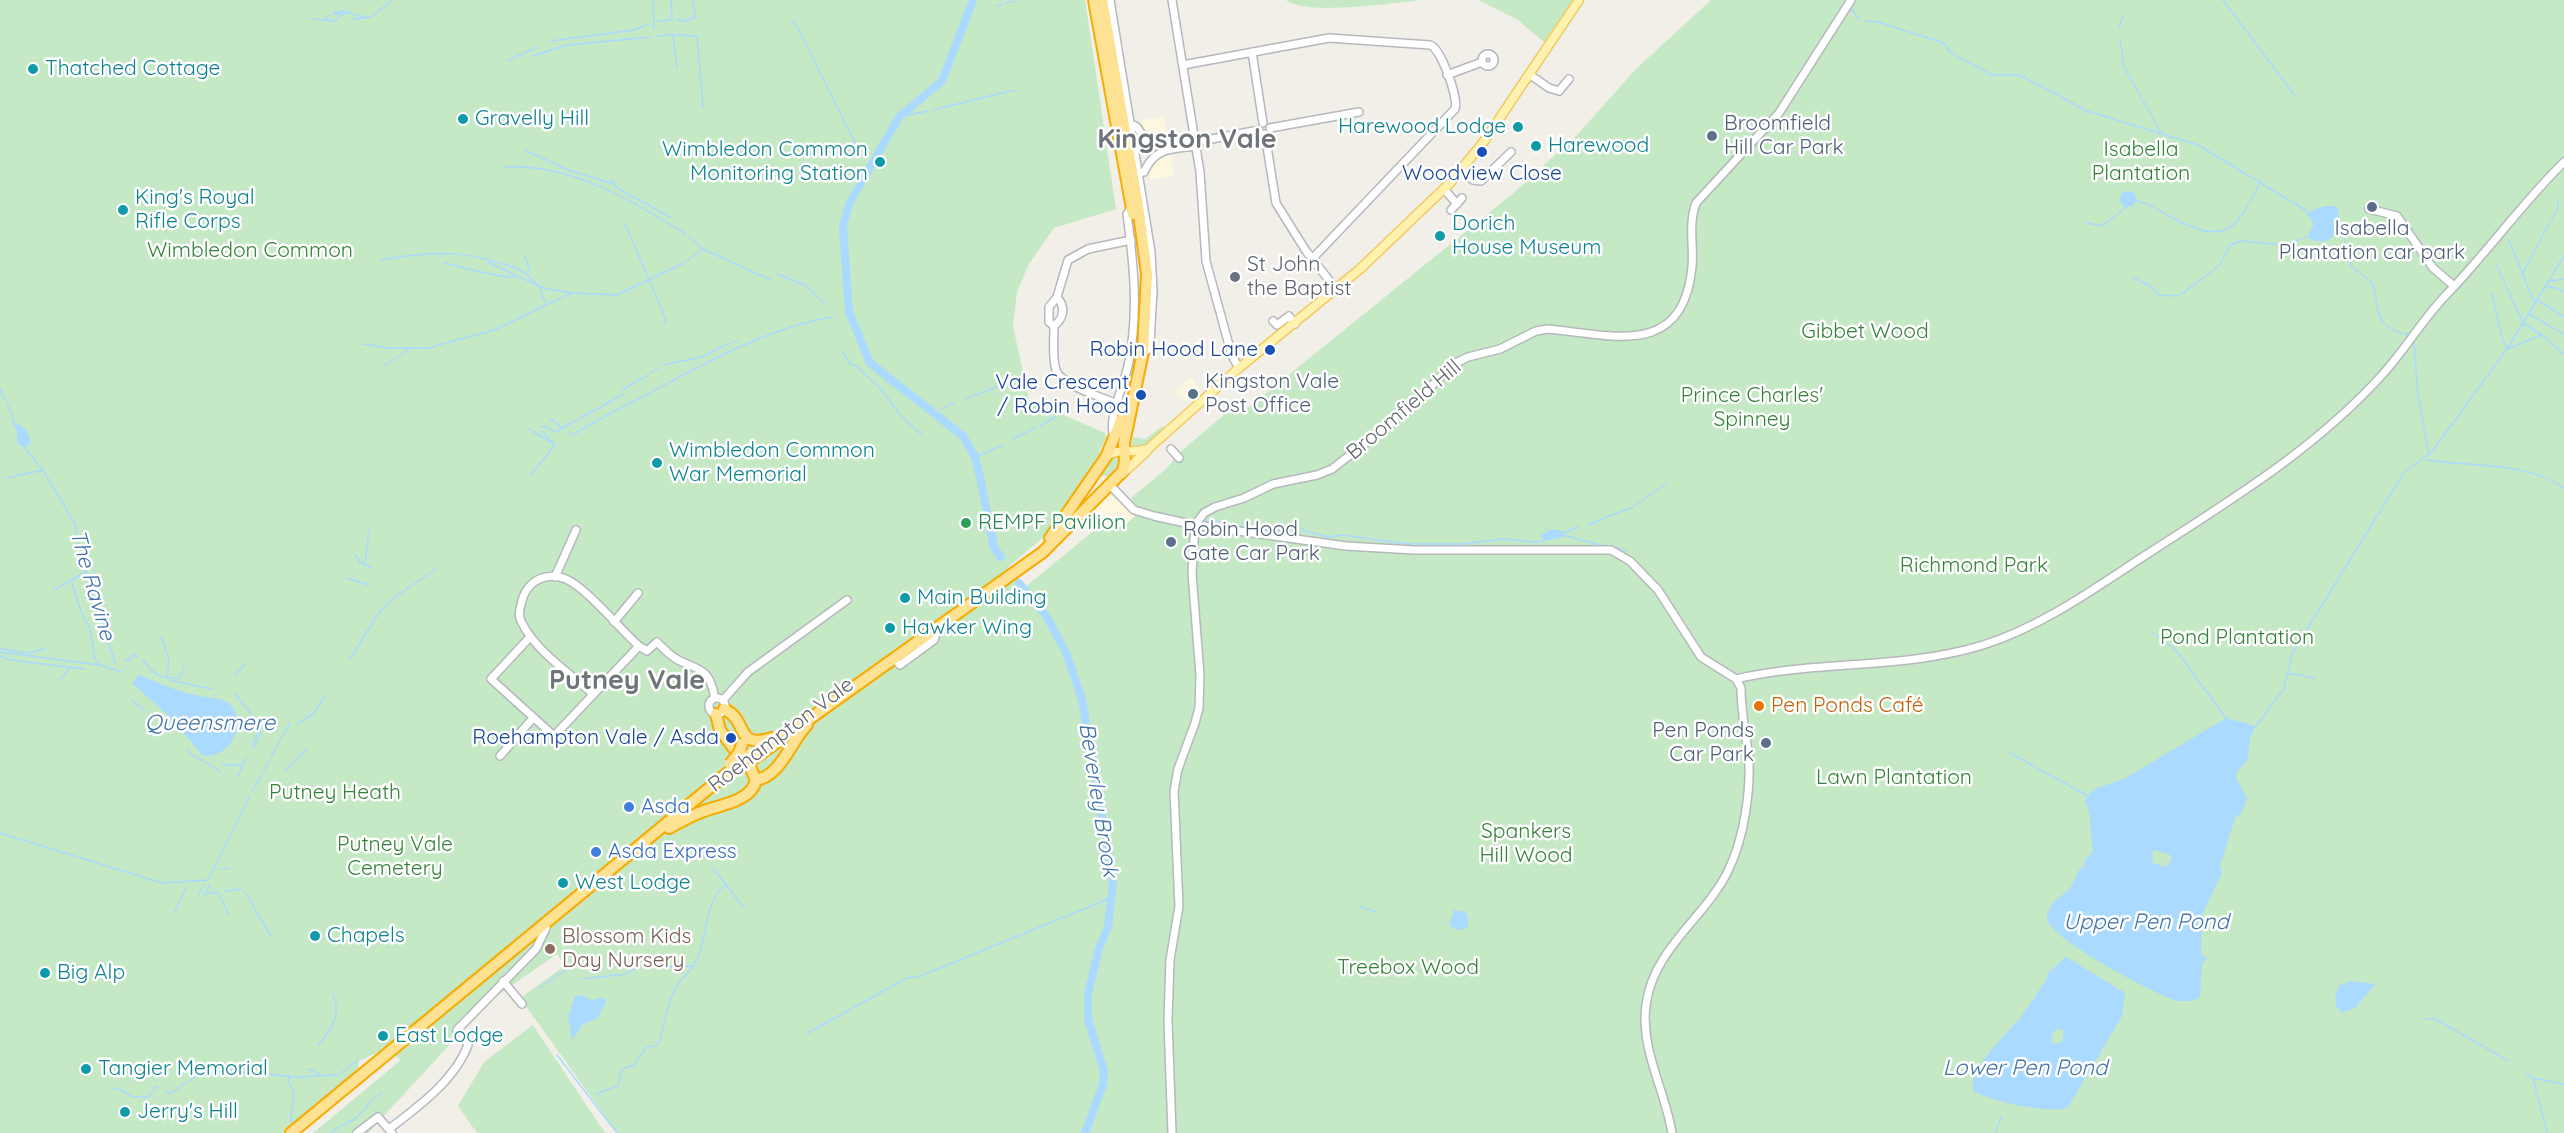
<!DOCTYPE html>
<html>
<head>
<meta charset="utf-8">
<style>
	body { margin:0 }
	canvas { display:block; background:#f1efe8 }
</style>
</head>
<body>
<canvas width="2564" height="1133"></canvas>
<script>
const ctx = document.querySelector('canvas').getContext('2d');
ctx.lineJoin = 'round';
function fill(path, color) { ctx.fillStyle = color; ctx.fill(path, 'evenodd'); }
function strokePath(path, color, width, dash) { ctx.strokeStyle = color; ctx.lineWidth = width; ctx.lineCap = dash ? 'butt' : 'round'; ctx.setLineDash(dash || []); ctx.stroke(path); }
function drawText(font, color, halo, rows, align = 'center') {
  ctx.font = font + ' Quicksand,sans-serif'; ctx.lineWidth = 5; ctx.setLineDash([]); ctx.textBaseline = 'middle'; ctx.strokeStyle = halo; ctx.fillStyle = color; for (const [text, x, y, turn = 0] of rows) {
    ctx.save(); ctx.translate(x, y); ctx.rotate((+turn || 0) * Math.PI / 180); ctx.textAlign = isNaN(turn) ? turn : align; if (halo) ctx.strokeText(text, 0, 0); ctx.fillText(text, 0, 0); ctx.restore();
  }
}
fill(new Path2D(`
	M1164,117L1167,139H1155L1146,134L1141,120Z
	M1171,155L1174,176L1150,180V167L1157,158Z
	M1191,377L1200,389L1186,401L1176,391Z
	M1107,494H1114L1136,516L1124,526L1092,528L1084,518Z`), '#fef7e0');
fill(new Path2D(`
	M0,0H1085L1116,209L1054,228L1029,264L1017,292L1013,326L1029,400L1105,433L1106,438L1099,452L1102,454L1045,536L1008,567L1024,588L1097,528L1124,526L1135,516L1126,506L1133,500L1131,498L1167,468L1179,453L1232,408L1239,405L1244,411L1516,191L1577,135L1637,68L1711,0H2564V1133H617L520,998L565,966L557,954L492,999L368,1133H313L401,1060L385,1049L359,1061L358,1073L283,1133H0Z
	M1286,0H1420C1394,3 1304,16 1286,0Z
	M1478,0H1573L1544,42L1518,20Z
	M1163,426L1165,429L1146,448L1131,449L1133,437L1145,439Z
	M1118,455L1121,460L1113,476H1098L1110,458Z
	M533,1025L605,1133H477L458,1106L484,1062Z`), '#c5e8c5');
fill(new Path2D(`
	M2120 199a8 8 0 1 1 16 0a8 8 0 1 1-16 0Z
	M2325,206H2337C2342,226 2334,249 2310,239L2309,233L2314,224L2306,213Z
	M11,419L27,431L31,442L25,448L17,443V431Z
	M1552,529L1562,531L1563,537L1544,541L1541,535Z
	M139,675C160,684 182,693 205,697C211,698 222,698 227,702C249,718 234,758 203,756L171,718L132,683Z
	M2226,718L2256,726L2250,737L2248,759L2236,773V778L2247,798L2242,812L2235,818L2220,865L2222,873L2202,915L2201,955L2207,958L2202,964L2200,997L2192,1001H2177C2157,995 2045,937 2047,917C2049,901 2064,897 2072,885C2076,878 2076,871 2084,866L2085,860L2093,851L2089,812L2085,800L2094,789L2124,779ZM2155,850L2170,855L2172,858L2167,867L2153,863L2152,853Z
	M1454,910L1465,912L1468,917V926L1462,930L1454,929L1449,924Z
	M2066,957L2125,993L2122,1016L2068,1107C2052,1115 1989,1101 1973,1091C1967,1070 2007,1034 2020,1018C2030,1005 2038,991 2047,979V974ZM2058,1028L2064,1031L2062,1042L2056,1044L2051,1042L2052,1034Z
	M2351,981L2375,984L2355,1008L2342,1013C2333,1005 2334,997 2339,986Z
	M581,995L591,1000L603,997L606,1002L598,1018L582,1025L572,1040L568,1017L575,996Z`), '#aadaff');
strokePath(new Path2D(`
	M653,0L654,29
	M2223,0L2296,97
	M1006,3L1015,1
	M997,6L1002,4
	M1851,8L1859,19
	M333,13L346,11
	M334,14H344
	M312,19L334,21L347,12L365,18L372,16L393,0
	M324,19L330,15
	M352,19L365,18
	M677,20L685,21L696,17L692,0
	M795,20L793,23L797,26L858,149
	M658,21L672,20L671,0
	M1865,21L1878,22L1944,43L1950,52L1992,75H2020L2087,111L2198,145L2307,211
	M2119,28L2123,15
	M676,35L697,36L703,108
	M658,36L673,34L677,68
	M2120,39L2124,67L2161,132
	M551,41L633,30L649,24
	M532,56L568,45L650,37
	M507,61L537,47
	M933,110L1014,90
	M899,117L928,111
	M525,150L568,170L614,184
	M505,167C570,163 633,201 686,234
	M611,179L617,188L670,217
	M2137,201C2149,203 2160,211 2171,217C2226,246 2235,232 2261,181
	M625,223L666,320L664,325
	M2087,223L2102,226L2127,207
	M689,237L703,249L771,280
	M2345,238L2347,255L2352,267L2372,282C2382,311 2369,325 2409,335
	M2509,241L2535,304
	M525,256L530,272
	M381,260C432,250 468,250 518,269C528,273 531,280 539,286C547,290 562,291 571,293
	M488,262L539,286L545,303
	M444,263C465,267 496,278 516,277
	M2497,266L2523,323L2542,335L2564,354
	M777,274L807,286L826,305
	M2522,275L2558,207V201
	M2132,277L2152,287L2159,295L2179,296L2220,265L2230,245L2241,241L2284,245L2310,236
	M2551,281L2564,279
	M2548,286L2564,291
	M2492,293L2502,338L2507,349L2541,335
	M2538,300L2564,317
	M2529,314L2564,334
	M733,342L738,341
	M2414,343L2418,395L2429,455
	M363,344L390,348H428L494,330L572,293L617,295L684,263L703,249
	M842,351L851,365L856,366L882,390L901,416L923,436
	M663,365L702,357L729,343
	M384,366L411,348
	M651,373L658,368
	M1018,379L1024,377
	M0,389L14,419
	M622,390L648,375
	M966,399L1014,380
	M941,409L954,403
	M550,419L555,422
	M556,423L563,428
	M542,426L555,431
	M1040,426L1055,417
	M529,429L554,444
	M557,431L624,394
	M569,432L573,435C599,418 626,406 653,391C709,361 769,328 832,317
	M1013,439L1036,427
	M25,448L43,470L75,524L79,547L115,663
	M975,457L1003,445
	M2426,460C2470,467 2526,461 2564,488
	M531,475L555,445L542,431
	M7,478L43,470
	M1206,520L1249,528
	M1587,525L1633,507L1666,484
	M1258,528L1275,530L1287,527
	M1302,528L1305,531L1328,537L1342,535L1408,544H1464L1503,539L1535,542L1544,541
	M1563,533L1579,527
	M1563,535L1608,547
	M1613,547L1626,551
	M355,555L360,562L372,568
	M365,564L369,530
	M347,578L369,585
	M90,582L95,570
	M72,583L81,612L90,629L95,659L99,663
	M54,590L87,571
	M2153,633L2175,649L2226,718
	M161,637L169,660L167,679
	M0,648C16,652 30,656 45,648
	M0,652L100,665L122,672
	M0,656L11,660L84,669
	M125,659L130,661
	M350,659L380,611L395,597L436,569
	M130,660L133,654L137,657
	M143,660C152,673 162,680 179,678L185,663
	M2287,673L2315,678
	M235,676L245,664
	M61,679L71,666
	M169,680L212,689
	M235,694L249,711L261,732L254,747
	M131,700L145,711
	M297,724L313,714L325,696
	M261,725L266,715
	M2256,726L2283,690L2293,652L2405,471L2431,453L2507,349L2564,256
	M252,746L260,727
	M186,750C198,760 210,763 220,772
	M2010,753L2088,796
	M271,757L290,723
	M222,765H243
	M286,771L306,750
	M238,776L246,757
	M253,790L269,761
	M0,833L162,883L208,880L250,796
	M713,868L744,908
	M220,869H228
	M210,885L205,894L218,892L228,914
	M226,891L241,889
	M245,892L271,936
	M199,895L204,884
	M1359,906L1376,912
	M175,912L186,888
	M576,960L583,970
	M583,979L626,974L650,961L670,967L693,966
	M538,989L567,969
	M2426,1019H2435L2509,1061
	M808,1033L907,978L918,977L1113,897
	M318,1045C331,1030 342,1015 333,994
	M557,1055L617,1133
	M308,1069L321,1075
	M2526,1074L2533,1078L2564,1084
	M193,1075L232,1071L297,1077L338,1075L358,1060
	M289,1077L288,1083L294,1091L291,1122
	M2533,1078L2547,1133
	M114,1089H119L133,1097H148L156,1087L159,1088
	M166,1091L171,1093L196,1076
	M596,1094L618,1086L622,1069L634,1065C639,1060 642,1050 648,1047C652,1045 657,1048 659,1042C665,1024 667,1002 677,985C682,977 691,972 695,964C708,938 704,900 726,884
	M331,1133C338,1126 345,1125 353,1120C364,1113 370,1100 382,1092
	M1995,1133L2002,1116`), '#aadaff', 1.5);
strokePath(new Path2D(`
	M973,0L942,81L899,117L849,204L843,227L849,312L870,363L963,436L975,457L980,477L994,548L1001,557
	M1019,583L1047,617L1067,655L1082,700L1113,882L1108,927L1099,948L1088,994V1019L1104,1071L1103,1084L1085,1133`), '#aadaff', 8);
const minor = new Path2D(`
	M1110,0L1151,252L1153,291L1150,343L1148,350L1143,352
	M1172,0L1200,172L1206,261L1232,356L1239,368
	M1252,52L1263,123
	M1482 60a6 6 0 1 1 12 0a6 6 0 1 1-12 0Z
	M1183,65L1329,38L1430,45C1441,48 1459,99 1455,109L1312,259
	M1529,74L1549,88L1559,91L1569,79
	M1447,75L1482,62
	M1131,125C1139,125 1138,131 1144,137C1158,149 1178,142 1195,138
	M1270,128L1359,112
	M1265,134L1276,203L1306,251L1336,289
	M1196,142L1259,130
	M1135,149L1159,145
	M1461,171L1473,180L1481,181L1511,152
	M1138,173L1144,172C1155,147 1172,149 1196,146
	M1444,189L1457,204
	M2369,209L2397,216L2433,268L2454,286
	M1451,210L1462,198
	M1057,297C1066,307 1064,318 1054,326L1049,322V307L1057,297L1068,260L1088,249L1131,240
	M1273,321L1277,325L1289,316L1295,324
	M1054,326C1054,340 1052,357 1056,370C1061,385 1103,398 1118,404
	M1114,437C1107,421 1124,384 1128,366C1139,315 1134,266 1127,214L1132,207
	M1171,449L1179,458
	M1110,485L1134,510L1154,516L1195,525L1346,546L1414,550H1611L1630,561L1658,590L1701,657L1736,679L1741,688C1741,710 1745,730 1748,751C1752,787 1744,839 1728,871C1705,918 1653,949 1646,1005C1640,1049 1665,1090 1672,1133
	M555,577L576,530
	M614,622L638,593
	M530,637L491,679L554,736L639,646L647,651L657,642C663,648 670,656 678,660C701,671 709,668 715,698
	M894,659L900,665L934,640L938,628
	M1736,679C1817,660 1902,670 1983,645C2044,626 2099,585 2152,551C2234,498 2316,448 2382,375C2405,350 2422,320 2446,295C2487,253 2521,204 2564,162
	M593,694C569,673 536,651 522,623C519,618 519,611 521,605C526,577 553,568 576,585C599,602 618,627 639,646
	M709 706a8 8 0 1 1 16 0a8 8 0 1 1-16 0Z
	M723,700L748,672L847,600
	M500,756L533,718
	M503,981L522,1004
	M457,1030L536,949L546,928
	M389,1129C418,1107 455,1080 468,1045L466,1041
	M357,1133L378,1117L392,1133
	M1172,1133L1168,1020L1170,960L1179,906L1174,791L1178,769L1195,723L1199,708L1200,675L1192,573L1195,525L1204,513L1215,507L1244,498L1273,484L1317,475L1332,469L1409,409L1452,365L1468,357L1500,349L1536,331L1548,329C1612,335 1683,359 1692,267C1694,246 1688,224 1696,203L1779,113L1851,0`);
const major = new Path2D(`
	M1107,456C1118,447 1136,455 1149,448L1239,368L1360,269L1451,182L1485,140L1579,0
	M1122,474L1147,451`);
const highway = new Path2D(`
	M1094,0L1133,214
	M1050,538L1106,457L1123,416
	M724,709C749,720 734,750 772,738
	M716,714L720,730L735,750
	M752,760L1043,552L1123,471L1125,461L1124,443L1143,352L1147,274L1138,206L1102,0
	M756,780C781,776 790,742 807,725
	M669,828C680,822 692,815 704,811C720,805 752,801 756,780L751,769
	M291,1133L725,775`);
strokePath(minor, '#b5b8bc', 10);
strokePath(major, '#f2c960', 11);
strokePath(highway, '#f9ab00', 14);
strokePath(minor, '#fff', 7);
strokePath(major, '#fff2af', 8);
strokePath(highway, '#fde293', 10);
const highwayBridge = new Path2D(`
	M730,764L739,753L742,744
	M725,775L750,754`);
strokePath(highwayBridge, '#f9ab00', 14, []);
strokePath(highwayBridge, '#fde293', 10);
for (const [x, y, r, color] of [
	[33,69,6,"#0f9aa8"],
	[463,119,6,"#0f9aa8"],
	[1518,127,6,"#0f9aa8"],
	[1712,136,6,"#5c6f8a"],
	[1536,146,6,"#0f9aa8"],
	[1482,152,6,"#1a4fb4"],
	[880,162,6,"#0f9aa8"],
	[2372,207,6,"#5c6f8a"],
	[123,210,6,"#0f9aa8"],
	[1440,236,6,"#0f9aa8"],
	[1235,277,6,"#6b7280"],
	[1270,350,6,"#1a4fb4"],
	[1193,394,6,"#5c6f8a"],
	[1141,395,6,"#1a4fb4"],
	[657,463,6,"#0f9aa8"],
	[966,523,6,"#2e9e5b"],
	[1171,542,6,"#5c6f8a"],
	[905,598,6,"#0f9aa8"],
	[890,628,6,"#0f9aa8"],
	[1759,706,6,"#e8710a"],
	[731,738,6,"#1a4fb4"],
	[1766,743,6,"#5c6f8a"],
	[629,807,6,"#3f7fe0"],
	[596,852,6,"#3f7fe0"],
	[563,883,6,"#0f9aa8"],
	[315,936,6,"#0f9aa8"],
	[550,949,6,"#8d6e63"],
	[45,973,6,"#0f9aa8"],
	[383,1036,6,"#0f9aa8"],
	[86,1069,6,"#0f9aa8"],
	[125,1112,6,"#0f9aa8"]
]) { const dot = new Path2D(); dot.arc(x, y, r, 0, 2 * Math.PI); ctx.fillStyle = color; ctx.fill(dot); strokePath(dot, '#fff', 2); }
drawText('21px', '#0d838f', '#fff', [
	["Thatched Cottage",45,69],
	["Gravelly Hill",475,119],
	["Harewood Lodge",1506,127,"right"],
	["Harewood",1548,146],
	["Wimbledon Common",868,150,"right"],
	["Monitoring Station",868,174,"right"],
	["King's Royal",135,198],
	["Rifle Corps",135,222],
	["Dorich",1452,224],
	["House Museum",1452,248],
	["Wimbledon Common",669,451],
	["War Memorial",669,475],
	["Main Building",917,598],
	["Hawker Wing",902,628],
	["West Lodge",575,883],
	["Chapels",327,936],
	["Big Alp",57,973],
	["East Lodge",395,1036],
	["Tangier Memorial",98,1069],
	["Jerry's Hill",137,1112]
], 'left');
drawText('21px', '#4e5e75', '#fff', [
	["Broomfield",1724,124],
	["Hill Car Park",1724,148],
	["Isabella",2372,229,"center"],
	["Plantation car park",2372,253,"center"],
	["Kingston Vale",1205,382],
	["Post Office",1205,406],
	["Robin Hood",1183,530],
	["Gate Car Park",1183,554],
	["Pen Ponds",1754,731,"right"],
	["Car Park",1754,755,"right"]
], 'left');
drawText('21px', '#348238', '#fff', [
	["Isabella",2141,150],
	["Plantation",2141,174],
	["Wimbledon Common",250,251],
	["Gibbet Wood",1865,332],
	["Prince Charles'",1752,396],
	["Spinney",1752,420],
	["Richmond Park",1974,566],
	["Pond Plantation",2237,638],
	["Lawn Plantation",1894,778],
	["Putney Heath",335,793],
	["Spankers",1526,832],
	["Hill Wood",1526,856],
	["Putney Vale",395,845],
	["Cemetery",395,869],
	["Treebox Wood",1408,968]
]);
drawText('21px', '#164399', '#fff', [
	["Woodview Close",1482,174,"center"],
	["Robin Hood Lane",1258,350],
	["Vale Crescent",1129,383],
	["/ Robin Hood",1129,407],
	["Roehampton Vale / Asda",719,738]
], 'right');
drawText('21px', '#5b616d', '#fff', [
	["St John",1247,265],
	["the Baptist",1247,289]
], 'left');
drawText('21px', '#5f6368', '#fff', [
	["Broomfield Hill",1404,410,-40],
	["Roehampton Vale",781,735,-37]
]);
drawText('21px', '#27864d', '#fff', [
	["REMPF Pavilion",978,523]
], 'left');
drawText('21px', '#c56008', '#fff', [
	["Pen Ponds Café",1771,706]
], 'left');
drawText('21px', '#366cbe', '#fff', [
	["Asda",641,807],
	["Asda Express",608,852]
], 'left');
drawText('21px', '#785e54', '#fff', [
	["Blossom Kids",562,937],
	["Day Nursery",562,961]
], 'left');
drawText('italic 22px', '#4174aa', '#fff', [
	["The Ravine",92,585,74],
	["Queensmere",210,723],
	["Beverley Brook",1098,800,81],
	["Upper Pen Pond",2146,922],
	["Lower Pen Pond",2025,1068]
]);
drawText('bold 27px', '#70757a', '#fff', [
	["Kingston Vale",1187,140],
	["Putney Vale",627,681]
]);
</script>
</body>
</html>
